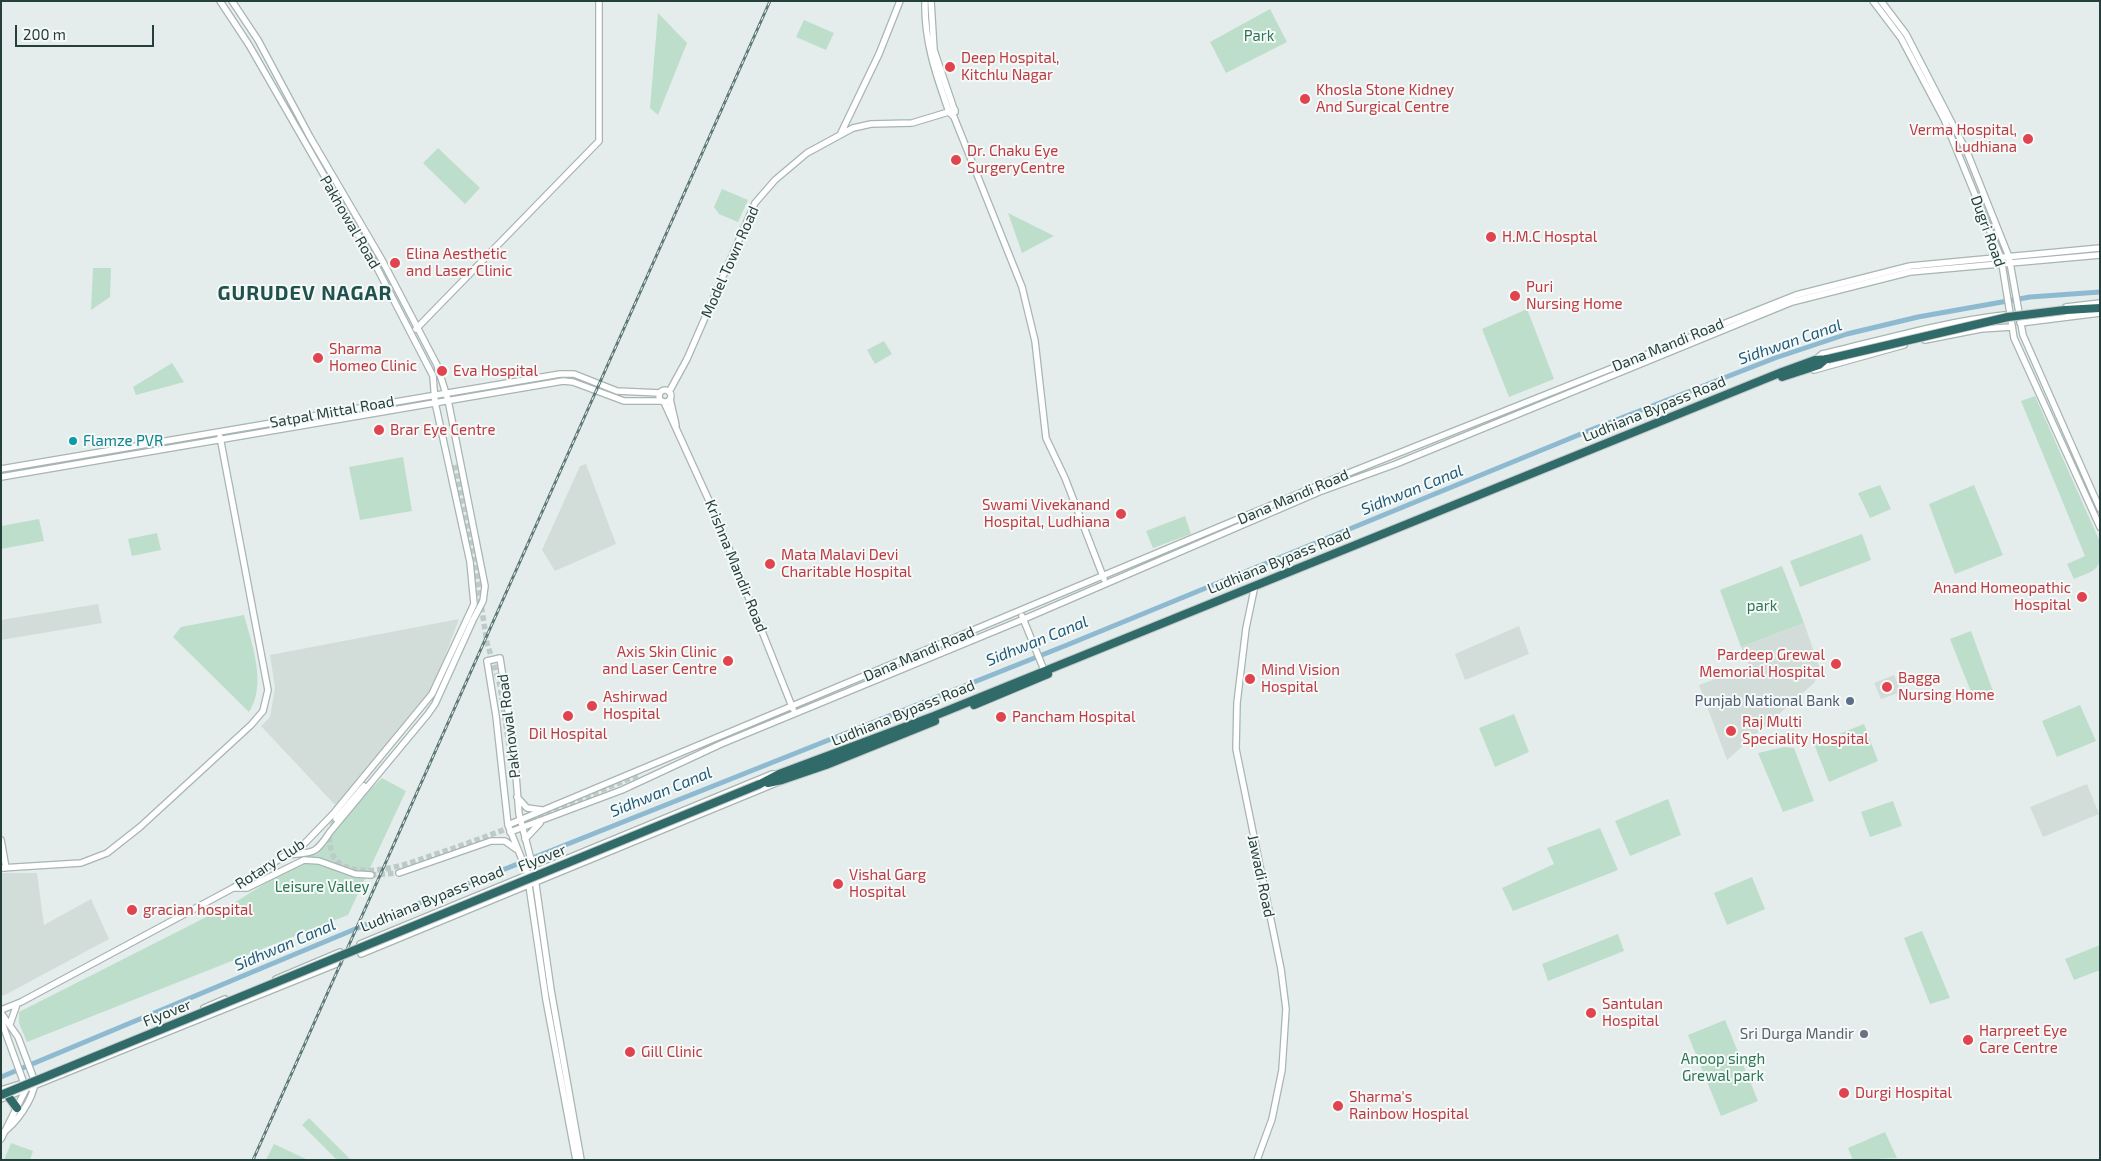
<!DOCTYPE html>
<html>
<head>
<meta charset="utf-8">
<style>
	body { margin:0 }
	#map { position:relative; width:2101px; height:1161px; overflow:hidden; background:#e4edeb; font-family:"Exo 2",sans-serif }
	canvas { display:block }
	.frame { position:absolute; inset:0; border:2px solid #243f3c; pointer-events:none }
	.scale { position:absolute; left:15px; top:25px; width:139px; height:22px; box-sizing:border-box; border:2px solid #243f3c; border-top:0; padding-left:6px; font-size:15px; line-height:18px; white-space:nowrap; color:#243f3c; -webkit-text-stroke:4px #f5faf8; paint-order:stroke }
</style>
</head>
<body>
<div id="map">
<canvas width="2101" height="1161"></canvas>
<div class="frame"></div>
<div class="scale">200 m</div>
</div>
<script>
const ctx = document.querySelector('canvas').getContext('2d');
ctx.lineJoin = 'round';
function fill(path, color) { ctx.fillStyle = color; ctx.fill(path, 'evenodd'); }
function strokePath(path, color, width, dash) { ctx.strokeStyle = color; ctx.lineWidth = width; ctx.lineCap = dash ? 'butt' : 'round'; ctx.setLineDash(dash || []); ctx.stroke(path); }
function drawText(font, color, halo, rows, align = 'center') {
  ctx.font = font + ' "Exo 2",sans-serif'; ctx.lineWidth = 4; ctx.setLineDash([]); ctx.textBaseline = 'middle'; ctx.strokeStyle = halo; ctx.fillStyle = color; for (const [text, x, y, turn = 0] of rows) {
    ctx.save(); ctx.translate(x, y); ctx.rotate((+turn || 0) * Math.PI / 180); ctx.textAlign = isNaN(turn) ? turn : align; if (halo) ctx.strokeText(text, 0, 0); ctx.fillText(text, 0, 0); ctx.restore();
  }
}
fill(new Path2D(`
	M586,464L616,544L555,571L542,550L580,466Z
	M98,604L102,623L1,640V620Z
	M459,619L431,693L372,766L335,805L261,726L270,717L275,688L270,655Z
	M1804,623L1820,669L1814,683L1727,760L1699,685L1749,666L1741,647Z
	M1519,626L1529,654L1465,680L1455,654Z
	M1894,675L1901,692L1881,699L1874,683Z
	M2087,784L2099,814L2043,837L2030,807Z
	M1,873H37L44,925L91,899L109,939L3,996L1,993Z`), '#d2ddda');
fill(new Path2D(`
	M1270,9L1287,42L1226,73L1210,42Z
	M658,13L687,43L658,115L650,108Z
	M804,20L834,33L826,50L796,37Z
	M438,148L480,188L465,204L423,163Z
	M722,189L748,200L738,222L719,214L714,207Z
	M1008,213L1054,236L1022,253Z
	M93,268H111L110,297L91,310Z
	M1527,309L1554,379L1509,397L1482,329Z
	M884,341L892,354L875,364L867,350Z
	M172,363L184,382L136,395L133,387Z
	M2035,396L2100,542C2100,571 2100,568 2074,579L2067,564L2085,556L2021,401Z
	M403,457L412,511L360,520L349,467Z
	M1880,485L1891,509L1870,518L1858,493Z
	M1974,485L2003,555L1955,574L1929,504Z
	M1185,516L1191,534L1153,548L1146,531Z
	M39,519L44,541L1,549V526Z
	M157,533L161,550L132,556L128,539Z
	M1862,534L1871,560L1800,587L1790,561Z
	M1782,566L1804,623L1741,647L1720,590Z
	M244,615C252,644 267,685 249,712L173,637L181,627Z
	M1971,631L1994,694L1975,702L1950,639Z
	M2080,705L2096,741L2057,757L2042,721Z
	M1514,714L1529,752L1495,767L1479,728Z
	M1864,724L1878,761L1829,782L1814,744Z
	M1784,747L1794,748L1814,801L1783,812L1758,753Z
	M382,778L406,791L348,915L27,1042L19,1023V1012L234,903L294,865Z
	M1668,799L1681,835L1630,856L1615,821Z
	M1893,801L1902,826L1870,837L1861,812Z
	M1600,828L1618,870L1513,911L1502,888L1554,864L1547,848Z
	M1752,877L1765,909L1727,925L1714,893Z
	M1922,931L1950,998L1930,1004L1904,938Z
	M1618,934L1624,951L1548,981L1542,964Z
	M2100,945V970L2074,980L2065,959Z
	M1725,1020L1758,1101L1721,1116L1688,1035Z
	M309,1118L351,1160H337L302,1125Z
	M1885,1132L1897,1158L1853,1160L1848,1148Z
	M11,1143L33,1151L30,1160H4Z
	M274,1144L306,1159L307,1160H266Z`), '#bedecc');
strokePath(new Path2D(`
	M1,1077L372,922L1067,645L1593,429L1775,358L1847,334L1918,317L2030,297L2100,292`), '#8ebad1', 5);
strokePath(new Path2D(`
	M455,465L473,551L487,643L500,685L513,772
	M335,821C328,833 328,840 332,853C336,864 348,869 359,870C390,873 423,858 451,849C515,827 576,801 638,775
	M371,875L399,873`), '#becac8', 5.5, [5.5, 3]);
const minor = new Path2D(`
	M232,1L258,40L310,137L382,260L437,365L448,400L485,586L483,601L473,620L435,704L428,714L330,832C315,855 314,852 288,855
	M925,1C924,41 936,75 949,112L954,117L1022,287L1035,341L1046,438L1065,478L1104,579
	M931,1L934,50L955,112
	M1873,1L1901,38L1944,119L2001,258L2014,338L2100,527
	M1881,1L1906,34L1967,152L2009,257L2023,335L2100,509
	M841,133L879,54L900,1
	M2066,307L2100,303
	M2020,323L2100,313
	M416,329L599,141V1
	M1925,340L1981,329L2011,327
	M1815,360L1822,354C1882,340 1942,322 2004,315
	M1814,370L1904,345
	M659 396a6 6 0 1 1 12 0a6 6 0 1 1-12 0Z
	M669,392L687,359L755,203L775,180L807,153L853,128L871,124L912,123L955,110
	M670,399L676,425
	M664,402L716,516L793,709
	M1,469L560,374H574L617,391L660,393
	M1,477L563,381L573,382L624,401H661
	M1254,590L1246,628L1237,703L1236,749L1281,969L1286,1009L1282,1070L1272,1119L1257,1160
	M1022,616L1044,670
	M772,774H779L781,781L361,954L360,944Z
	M517,797L527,808L542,810
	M336,819L364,786
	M508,825L1336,478L1796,295L1910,266L2100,248
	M510,832L622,790L721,744L1024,619L1319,492L1396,464L1792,302L1910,272L2100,255
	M525,839L540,823
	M1,840L6,868
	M1,868L81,863L107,853L140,827L251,725L263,711L268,690L220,437
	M399,873L491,841H505L516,849
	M233,888H247L304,860L319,861L355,874L371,875
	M204,1008L225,999
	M1,1010L21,1002L233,888L305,843L333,814L432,694L474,604L470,562L435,402L433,376L375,264L249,45L220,1
	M1,1013L18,1037L35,1082C33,1100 16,1124 1,1134
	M1,1020L26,1089L1,1139
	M10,1024L17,1004
	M1,1090L20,1084
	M1,1099L339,963L340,952L276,979
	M576,1160L546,1000L527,872L508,825L496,716L487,661L500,658L514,749L519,814L534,871L551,990L581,1160`);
const highway = new Path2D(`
	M2065,310L2100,308
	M1782,377L1819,365L1826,359
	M974,705L1048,674
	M768,783L782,780L826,765L935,721
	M760,784L779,774L934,716L1782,372L1815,360L1828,359
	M8,1096L17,1108`);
strokePath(minor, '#a7b5b3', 8);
strokePath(highway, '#c2c9c8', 10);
strokePath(minor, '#fff', 5.5);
strokePath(highway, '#306a69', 8);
const rail = new Path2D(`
	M253,1160L770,1`);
strokePath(rail, '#5e7a78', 3);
strokePath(rail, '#f5faf8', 1, [4]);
const highwayBridge = new Path2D(`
	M1828,359L2008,317L2065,310
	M1,1095L760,784`);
strokePath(highwayBridge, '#c2c9c8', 10, []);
strokePath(highwayBridge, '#306a69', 8);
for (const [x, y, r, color] of [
	[950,67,6,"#e0444e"],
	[1305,99,6,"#e0444e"],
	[2028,139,6,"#e0444e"],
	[956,160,6,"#e0444e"],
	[1491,237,6,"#e0444e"],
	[395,263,6,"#e0444e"],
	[1515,296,6,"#e0444e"],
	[318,358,6,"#e0444e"],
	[442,371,6,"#e0444e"],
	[379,430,6,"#e0444e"],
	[73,441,5,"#0f9aa8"],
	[1121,514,6,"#e0444e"],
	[770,564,6,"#e0444e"],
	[2082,597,6,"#e0444e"],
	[728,661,6,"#e0444e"],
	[1836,664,6,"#e0444e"],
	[1250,679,6,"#e0444e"],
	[1887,687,6,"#e0444e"],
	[1850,701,5,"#5c6f8a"],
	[592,706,6,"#e0444e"],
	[568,716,6,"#e0444e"],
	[1001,717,6,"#e0444e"],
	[1731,731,6,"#e0444e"],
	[838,884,6,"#e0444e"],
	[132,910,6,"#e0444e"],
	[1591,1013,6,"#e0444e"],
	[1864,1034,5,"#6b7280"],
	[1968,1040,6,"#e0444e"],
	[630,1052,6,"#e0444e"],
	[1844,1093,6,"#e0444e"],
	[1338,1106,6,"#e0444e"]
]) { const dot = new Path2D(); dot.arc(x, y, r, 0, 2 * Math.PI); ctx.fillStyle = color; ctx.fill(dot); strokePath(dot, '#f5faf8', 2); }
drawText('15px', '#2e7557', '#f5faf8', [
	["Park",1259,36],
	["park",1762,606],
	["Leisure Valley",322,887],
	["Anoop singh",1723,1059],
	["Grewal park",1723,1076]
]);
drawText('15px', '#be3a42', '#f5faf8', [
	["Deep Hospital,",961,58],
	["Kitchlu Nagar",961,75],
	["Khosla Stone Kidney",1316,90],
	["And Surgical Centre",1316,107],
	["Verma Hospital,",2017,130,"right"],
	["Ludhiana",2017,147,"right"],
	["Dr. Chaku Eye",967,151],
	["SurgeryCentre",967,168],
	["H.M.C Hosptal",1502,237],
	["Elina Aesthetic",406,254],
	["and Laser Clinic",406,271],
	["Puri",1526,287],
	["Nursing Home",1526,304],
	["Sharma",329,349],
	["Homeo Clinic",329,366],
	["Eva Hospital",453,371],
	["Brar Eye Centre",390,430],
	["Swami Vivekanand",1110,505,"right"],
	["Hospital, Ludhiana",1110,522,"right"],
	["Mata Malavi Devi",781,555],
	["Charitable Hospital",781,572],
	["Anand Homeopathic",2071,588,"right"],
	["Hospital",2071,605,"right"],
	["Axis Skin Clinic",717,652,"right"],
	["and Laser Centre",717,669,"right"],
	["Pardeep Grewal",1825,655,"right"],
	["Memorial Hospital",1825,672,"right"],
	["Mind Vision",1261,670],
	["Hospital",1261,687],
	["Bagga",1898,678],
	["Nursing Home",1898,695],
	["Ashirwad",603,697],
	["Hospital",603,714],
	["Pancham Hospital",1012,717],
	["Raj Multi",1742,722],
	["Speciality Hospital",1742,739],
	["Dil Hospital",568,734,"center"],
	["Vishal Garg",849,875],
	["Hospital",849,892],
	["gracian hospital",143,910],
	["Santulan",1602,1004],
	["Hospital",1602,1021],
	["Harpreet Eye",1979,1031],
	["Care Centre",1979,1048],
	["Gill Clinic",641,1052],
	["Durgi Hospital",1855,1093],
	["Sharma's",1349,1097],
	["Rainbow Hospital",1349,1114]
], 'left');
drawText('15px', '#243f3c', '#f5faf8', [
	["Pakhowal Road",350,222,60],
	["Dugri Road",1988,231,70],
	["Model Town Road",730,262,-66],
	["Dana Mandi Road",1668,345,-22],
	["Ludhiana Bypass Road",1654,409,-22],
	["Satpal Mittal Road",332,412,-10],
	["Dana Mandi Road",1293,497,-23],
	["Ludhiana Bypass Road",1279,561,-22],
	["Krishna Mandir Road",736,566,68],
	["Dana Mandi Road",919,654,-23],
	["Ludhiana Bypass Road",903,713,-22],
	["Pakhowal Road",509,726,-97],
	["Flyover",542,858,-22],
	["Rotary Club",270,864,-33],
	["Jawadi Road",1261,876,78],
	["Ludhiana Bypass Road",432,899,-22],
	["Flyover",167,1013,-22]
]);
drawText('15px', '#0d838f', '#f5faf8', [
	["Flamze PVR",83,441]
], 'left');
drawText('15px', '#4e5e75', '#f5faf8', [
	["Punjab National Bank",1840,701]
], 'right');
drawText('15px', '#5b616d', '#f5faf8', [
	["Sri Durga Mandir",1854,1034]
], 'right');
drawText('italic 16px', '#1f597a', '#f5faf8', [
	["Sidhwan Canal",1790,342,-19],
	["Sidhwan Canal",1412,490,-22],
	["Sidhwan Canal",1037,641,-22],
	["Sidhwan Canal",661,792,-22],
	["Sidhwan Canal",285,945,-23]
]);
ctx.letterSpacing = '1px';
drawText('bold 20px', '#20514e', '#f5faf8', [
	["GURUDEV NAGAR",305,293]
]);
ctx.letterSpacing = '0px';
</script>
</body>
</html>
